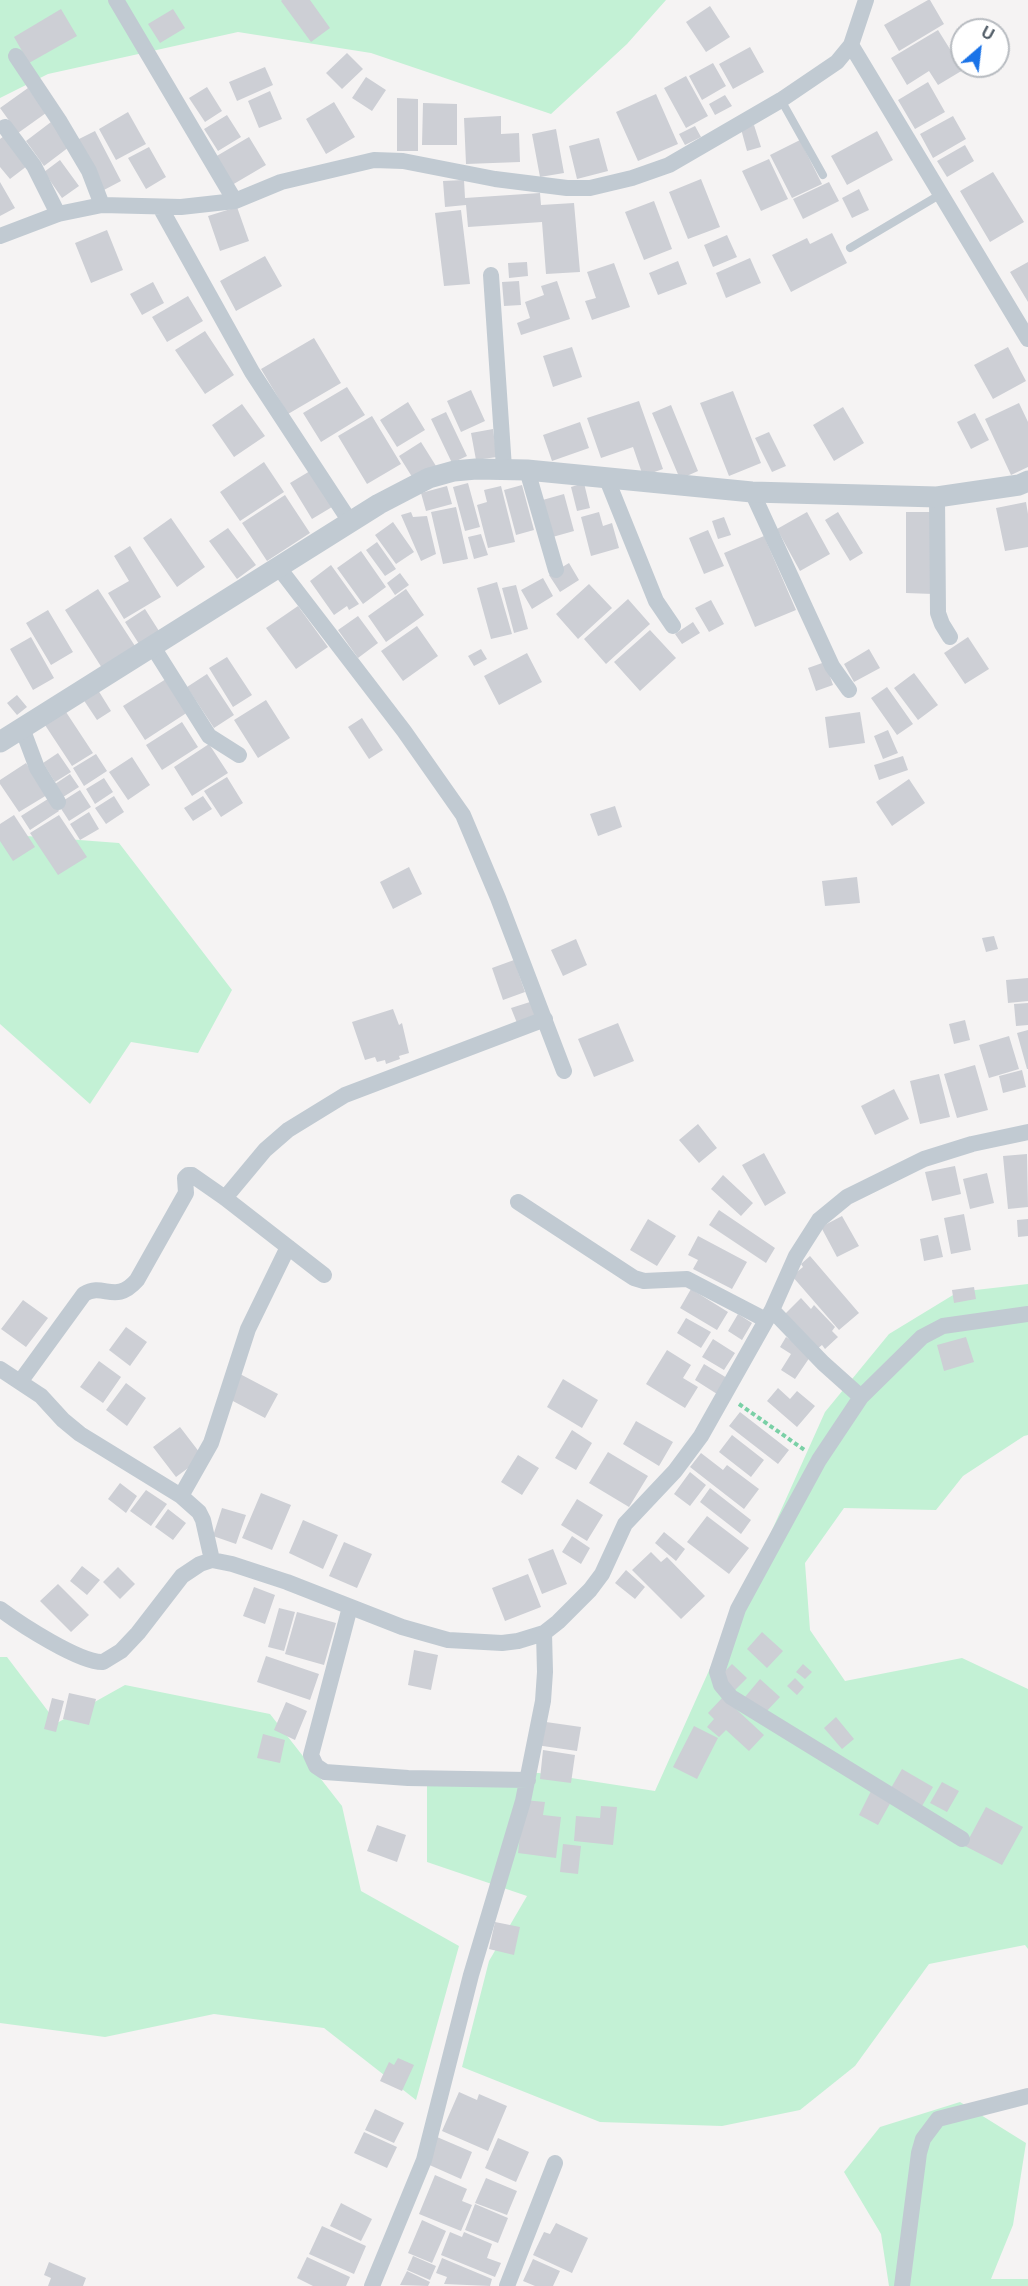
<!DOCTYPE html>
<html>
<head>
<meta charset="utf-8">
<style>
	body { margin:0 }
	#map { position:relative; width:1028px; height:2286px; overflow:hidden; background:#f5f3f3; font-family:Arial,sans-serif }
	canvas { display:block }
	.north { position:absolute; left:950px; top:18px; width:60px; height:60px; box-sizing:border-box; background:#fff; border:2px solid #b7bbc0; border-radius:50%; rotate:28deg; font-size:16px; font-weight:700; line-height:24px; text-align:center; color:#4a5661 }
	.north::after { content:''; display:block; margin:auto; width:21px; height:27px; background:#1a73e8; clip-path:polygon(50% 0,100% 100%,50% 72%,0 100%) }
</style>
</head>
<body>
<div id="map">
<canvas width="1028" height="2286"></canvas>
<div class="north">U</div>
</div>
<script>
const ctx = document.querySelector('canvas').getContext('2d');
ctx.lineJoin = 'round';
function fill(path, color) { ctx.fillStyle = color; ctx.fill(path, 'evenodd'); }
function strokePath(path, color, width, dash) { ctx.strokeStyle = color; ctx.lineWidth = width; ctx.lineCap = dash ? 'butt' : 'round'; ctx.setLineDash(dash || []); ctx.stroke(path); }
fill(new Path2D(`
	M0,0H666L627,44L551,114L371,53L238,32L48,74L0,98Z
	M0,834L119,843L232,990L198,1053L131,1042L90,1104L0,1024Z
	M1028,1284V1435L1024,1436L963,1476L936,1510L844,1508L805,1563L810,1630L845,1681L962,1658L1028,1689V1949L1025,1945L929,1964L855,2066L800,2110L722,2126L600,2122L462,2067L489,1961L527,1896L427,1862V1771L539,1773L655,1791L825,1412L889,1334L958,1292Z
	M0,1657H7L57,1723L125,1685L270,1714L342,1806L361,1891L459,1946L416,2100L324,2028L214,2014L105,2037L0,2023Z
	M960,2102L1026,2143L1013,2225L991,2279H1028V2286H889L881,2234L844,2172L880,2127Z`), '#c3f1d5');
fill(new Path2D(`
	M282,0H310L330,28L311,42L281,1Z
	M928,0H930L944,24L899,51L884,25Z
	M710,6L730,37L706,52L686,22Z
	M61,9L77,36L29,63L14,37Z
	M173,9L185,28L160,43L148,24Z
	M938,30L963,70L938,85L929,71L907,85L891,58Z
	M750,47L764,72L733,89L719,64Z
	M347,53L363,69L342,89L326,73Z
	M713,63L726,86L702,100L689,76Z
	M265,67L273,85L237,101L229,82Z
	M686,76L708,116L686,128L664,88Z
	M366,77L386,90L372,111L352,98Z
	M928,82L945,112L915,129L898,100Z
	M207,87L222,111L205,122L189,98Z
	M28,88L46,113L18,133L0,108Z
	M270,91L282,119L259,128L248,101Z
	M656,94L678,144L638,161L616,112Z
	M725,95L732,106L715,115L709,104Z
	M397,98L418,99V151H397Z
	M334,102L355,137L326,154L306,119Z
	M423,103L457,104V145H422Z
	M128,112L146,144L116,160L99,129Z
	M227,115L241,137L218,151L204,129Z
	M501,116V134L519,133L520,162L466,164L464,118Z
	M953,116L966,139L933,158L920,134Z
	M51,122L69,147L44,166L26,141Z
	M754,125L761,147L747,151L741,129Z
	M695,126L701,137L685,145L679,134Z
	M556,129L564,173L540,177L532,134Z
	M95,131L121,181L102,191L75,141Z
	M877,131L893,160L847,185L831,156Z
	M4,136L27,166L10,179L0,167V139Z
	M249,137L266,165L232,185L215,157Z
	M599,138L608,171L577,179L569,146Z
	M800,140L822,184L792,198L770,155Z
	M965,145L974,161L947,177L937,161Z
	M149,147L166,177L146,189L128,158Z
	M769,159L788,199L761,211L742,171Z
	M60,160L79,186L62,198L44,172Z
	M993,172L1024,222L990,242L960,191Z
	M701,179L720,227L688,239L669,192Z
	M464,180L465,198L540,193L541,205L574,203L580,272L546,274L542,222L468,227L466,205L445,207L443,181Z
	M0,182L15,208L0,216Z
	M829,182L839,201L803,219L793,199Z
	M859,189L869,210L852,218L842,198Z
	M654,201L672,249L644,260L625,212Z
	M237,207L249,241L220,251L208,216Z
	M461,210L470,284L444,286L435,213Z
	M107,230L123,270L91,283L75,243Z
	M832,233L847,263L791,292L772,255L807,238L810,244Z
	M727,235L737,257L713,267L704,245Z
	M265,256L282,286L236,311L220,281Z
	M750,258L761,283L726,298L716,273Z
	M678,261L687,284L658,295L649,273Z
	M527,262L528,276L509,278L508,263Z
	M1028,262V302L1010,272Z
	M614,263L630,307L592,320L585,301L596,298L587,272Z
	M519,281L521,305L504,306L502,282Z
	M557,281L570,319L521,335L517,323L530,318L525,302L544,295L541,286Z
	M153,282L164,303L142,315L130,294Z
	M188,296L203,321L167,342L152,317Z
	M205,331L234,375L205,394L175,350Z
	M314,338L341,383L288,414L261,369Z
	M572,347L582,377L553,387L543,356Z
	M1008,347L1026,381L993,399L974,365Z
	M347,387L365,415L321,442L303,413Z
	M471,390L485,421L461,432L447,401Z
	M733,391L761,463L729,476L700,403Z
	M639,401L663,469L643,476L633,447L601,458L587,418Z
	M408,402L425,430L397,447L380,420Z
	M1019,403L1028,422V467L1011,475L985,419Z
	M242,404L265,436L234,457L212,425Z
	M671,405L698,471L680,479L652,413Z
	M843,407L864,443L834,461L813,425Z
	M446,412L467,456L452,463L431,419Z
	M975,413L989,440L971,449L957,422Z
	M372,416L401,464L367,484L338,436Z
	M580,422L589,448L552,461L543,435Z
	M493,429L497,457L476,460L471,433Z
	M769,432L786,466L772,472L755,438Z
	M421,442L436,466L414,480L399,456Z
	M264,462L284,492L240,521L220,492Z
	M310,471L332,507L312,519L290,483Z
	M468,483L480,527L465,531L453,487Z
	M584,483L590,508L577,511L571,487Z
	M522,485L534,530L516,535L504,490Z
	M447,486L452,504L426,511L421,493Z
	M501,486L515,542L488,548L477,505L487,502L484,490Z
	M564,494L574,531L549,538L539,501Z
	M285,495L310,533L267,561L242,523Z
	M1026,502L1028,514V547L1005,551L996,508Z
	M456,507L468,559L443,564L431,512Z
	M411,512L413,517L427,516L436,554L421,561L401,515Z
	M599,512L603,526L612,523L619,548L591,556L581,517Z
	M807,512L830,554L800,571L777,529Z
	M838,512L863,553L850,561L825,520Z
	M906,512H934L933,594L906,593Z
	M724,517L731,535L718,539L712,521Z
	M171,518L205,567L177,587L143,538Z
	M393,522L414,552L396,564L375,535Z
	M228,528L256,565L237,579L209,541Z
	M708,530L724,566L704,574L689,538Z
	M481,534L488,555L474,559L468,537Z
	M764,536L796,610L755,627L724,553Z
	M377,542L396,569L385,576L366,550Z
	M130,546L161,597L124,619L108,593L129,581L114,556Z
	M361,551L386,587L363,604L337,568Z
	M569,563L579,580L560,592L549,575Z
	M331,565L359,604L349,610L347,606L334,615L310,581Z
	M400,573L409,585L395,595L387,583Z
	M543,578L553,596L532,609L521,590Z
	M497,582L512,634L491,639L477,588Z
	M589,584L612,608L578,639L556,614Z
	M516,585L528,629L514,633L502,588Z
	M98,589L135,646L102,668L65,610Z
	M406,589L424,615L386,642L368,616Z
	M628,599L650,624L606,664L584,639Z
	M711,600L724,624L709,632L695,608Z
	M298,606L328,647L296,669L266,628Z
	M145,609L159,631L139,644L125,622Z
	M48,610L73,652L51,665L26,623Z
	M358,616L378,643L358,658L338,630Z
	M693,622L700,633L682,644L675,634Z
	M417,626L438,656L403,681L381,651Z
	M650,630L676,658L640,691L614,662Z
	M31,637L54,678L33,690L10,649Z
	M968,637L989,669L965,684L944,653Z
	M481,649L487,659L474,666L468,656Z
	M869,649L880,668L854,682L844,664Z
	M527,653L542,682L499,705L484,676Z
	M227,657L252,695L233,707L209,668Z
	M825,662L833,685L816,691L808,668Z
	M914,673L938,705L918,720L894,688Z
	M207,674L234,715L214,728L187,687Z
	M166,679L188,712L145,740L123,706Z
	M887,687L913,724L897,735L871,698Z
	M98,690L111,711L97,720L83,699Z
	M17,695L27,707L17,715L7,703Z
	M266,700L290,738L258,758L234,720Z
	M66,712L93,753L72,766L45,725Z
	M860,712L865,743L829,748L825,717Z
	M362,718L383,750L369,759L348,727Z
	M182,722L198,747L162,770L146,745Z
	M888,730L898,753L883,759L874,736Z
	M209,744L228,773L192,796L174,767Z
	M58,753L71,772L55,782L43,763Z
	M96,754L107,771L84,786L73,768Z
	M903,756L908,770L879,780L874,765Z
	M132,757L150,785L128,800L109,772Z
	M26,763L47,795L19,812L0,784V780Z
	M70,774L79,787L60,799L52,786Z
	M227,777L243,803L221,817L204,791Z
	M104,778L113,792L95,804L86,789Z
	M909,779L925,803L892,826L876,802Z
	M80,790L91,807L69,821L58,804Z
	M114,796L124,812L106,824L95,808Z
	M203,796L212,809L193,821L184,808Z
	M51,797L59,811L30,830L21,816Z
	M615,806L622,827L598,836L590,814Z
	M89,812L99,829L80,840L70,824Z
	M14,815L35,847L13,861L0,841V824Z
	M59,815L87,857L58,875L30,833Z
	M409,867L422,894L393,909L380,882Z
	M857,877L860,903L825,906L822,881Z
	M994,936L998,949L986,952L982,938Z
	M576,939L587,965L563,976L551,950Z
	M514,960L525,992L503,1000L492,968Z
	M1028,978V1001L1008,1003L1006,980Z
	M530,1002L536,1017L517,1023L511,1008Z
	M1028,1003V1025L1016,1026L1014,1004Z
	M393,1009L399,1025L402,1023L409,1053L399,1056L400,1059L386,1064L385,1060L377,1062L375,1057L365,1060L352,1022Z
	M965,1020L970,1040L954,1044L949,1024Z
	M618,1023L634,1061L594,1077L578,1039Z
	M1028,1030V1069H1027L1017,1033Z
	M1009,1036L1019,1069L989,1078L979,1045Z
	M975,1065L988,1110L957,1118L944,1074Z
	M1022,1070L1026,1087L1003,1093L999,1076Z
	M939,1074L950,1117L920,1124L910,1081Z
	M894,1089L909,1119L875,1135L861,1106Z
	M698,1124L717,1148L699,1163L679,1140Z
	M764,1153L786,1193L765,1206L742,1165Z
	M1027,1154L1028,1207L1008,1209L1003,1156Z
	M955,1166L961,1194L932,1201L925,1172Z
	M987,1173L994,1203L970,1209L963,1179Z
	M723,1175L753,1203L741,1216L711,1189Z
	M719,1210L775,1248L766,1263L709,1225Z
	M964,1214L971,1250L951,1254L944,1218Z
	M842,1216L859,1246L837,1257L821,1227Z
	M648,1219L676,1236L657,1266L630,1250Z
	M1028,1219V1236L1018,1237L1017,1220Z
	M938,1235L943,1257L924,1261L920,1239Z
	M698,1236L747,1262L732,1289L693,1269L698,1260L688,1255Z
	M810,1256L859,1313L839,1330L792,1276L803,1267L801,1264Z
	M974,1287L976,1299L954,1303L952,1290Z
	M691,1289L728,1312L717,1330L680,1308Z
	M801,1298L811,1309L814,1305L835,1327L832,1331L838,1337L825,1349L822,1345L817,1349L784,1315Z
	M23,1300L48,1318L26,1347L1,1329Z
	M738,1314L752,1323L742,1340L728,1331Z
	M686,1318L711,1332L701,1348L677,1333Z
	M126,1327L147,1342L130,1366L109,1350Z
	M786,1337L812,1354L795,1379L781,1370L791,1354L780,1347Z
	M966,1337L974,1362L944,1371L937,1345Z
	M713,1339L735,1353L724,1370L702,1357Z
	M667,1350L691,1365L683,1378L698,1387L685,1408L646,1384Z
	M99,1361L121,1377L103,1403L80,1387Z
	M704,1364L727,1378L717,1394L695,1380Z
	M240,1374L278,1394L265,1418L231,1400Z
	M563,1379L598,1400L582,1428L547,1407Z
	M126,1383L146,1398L127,1426L106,1410Z
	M778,1388L790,1399L797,1391L815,1406L797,1427L767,1401Z
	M740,1412L789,1450L778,1464L729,1426Z
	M636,1421L673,1442L659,1466L623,1444Z
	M180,1427L203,1457L176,1477L153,1447Z
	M572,1430L592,1443L576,1470L555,1458Z
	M732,1435L764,1460L751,1477L719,1452Z
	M608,1452L648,1476L629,1507L589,1483Z
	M701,1453L723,1470L727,1465L759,1489L744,1509L690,1467Z
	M518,1455L539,1468L522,1495L501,1482Z
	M690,1472L706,1485L690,1506L674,1494Z
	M120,1483L137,1496L126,1513L108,1499Z
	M710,1488L751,1520L741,1534L700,1502Z
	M146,1490L167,1504L151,1526L130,1511Z
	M261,1493L291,1505L272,1550L242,1538Z
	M577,1499L603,1515L587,1541L561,1525Z
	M222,1508L246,1515L236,1544L213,1536Z
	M168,1509L186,1523L173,1540L155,1527Z
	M707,1516L749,1548L729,1574L687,1542Z
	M303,1520L338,1535L323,1569L289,1553Z
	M664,1532L685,1549L676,1561L655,1543Z
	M572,1536L590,1548L581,1564L562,1552Z
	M344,1542L372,1554L357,1588L329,1576Z
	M553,1549L567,1584L542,1594L528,1559Z
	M651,1552L661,1562L667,1557L705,1596L681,1619L632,1570Z
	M82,1566L100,1580L87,1595L70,1581Z
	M118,1567L135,1584L120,1599L103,1582Z
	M626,1570L645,1587L635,1599L615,1583Z
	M528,1574L541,1607L505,1621L492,1588Z
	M58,1584L89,1615L71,1632L40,1601Z
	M254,1587L275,1595L265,1624L243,1616Z
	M279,1608L295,1612L284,1651L268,1647Z
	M297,1612L336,1623L324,1665L285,1654Z
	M762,1632L783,1651L767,1668L747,1649Z
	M414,1650L438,1655L431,1690L408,1685Z
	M266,1656L319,1674L310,1700L257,1682Z
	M732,1664L747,1678L734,1691L719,1677Z
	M803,1664L812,1672L805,1679L796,1672Z
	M795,1678L804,1687L797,1695L787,1686Z
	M760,1679L780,1697L764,1714L745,1697Z
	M69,1693L96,1699L89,1725L63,1719Z
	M723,1697L764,1735L749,1751L726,1730L719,1737L707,1727L714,1719L708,1713Z
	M52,1698L64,1701L56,1732L44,1729Z
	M286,1702L307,1711L295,1740L274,1730Z
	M836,1717L854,1739L842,1749L824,1728Z
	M539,1721L581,1727L577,1751L536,1745Z
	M694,1726L718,1738L697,1779L673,1767Z
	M263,1734L285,1740L280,1763L257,1758Z
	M543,1750L575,1755L571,1783L540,1779Z
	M902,1769L933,1787L922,1806L891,1788Z
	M942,1782L959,1791L947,1812L930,1803Z
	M872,1789L892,1800L878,1825L859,1815Z
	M524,1800L545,1802L543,1815L561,1817L556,1858L518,1853Z
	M601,1806L617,1807L613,1845L574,1841L576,1816L600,1818Z
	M986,1807L1023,1827L1002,1865L965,1846Z
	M377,1825L406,1835L397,1862L367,1851Z
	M563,1844L581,1846L578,1874L560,1872Z
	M495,1922L520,1927L514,1955L489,1949Z
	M398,2058L414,2065L402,2091L380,2081L389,2062L394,2065Z
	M459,2092L477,2100L479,2094L507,2106L488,2151L442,2131Z
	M375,2109L404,2123L394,2143L365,2130Z
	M364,2132L397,2147L387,2168L354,2153Z
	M437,2137L472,2152L461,2179L425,2163Z
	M498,2138L529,2152L516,2182L485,2168Z
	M435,2175L467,2189L462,2201L472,2205L461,2231L419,2214Z
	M486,2178L517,2191L507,2215L475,2203Z
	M341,2203L372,2219L361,2241L330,2226Z
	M475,2204L508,2218L498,2243L465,2230Z
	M422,2220L446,2231L432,2263L408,2253Z
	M556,2223L588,2238L572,2273L533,2255L544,2232L550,2234Z
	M322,2226L366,2246L354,2274L309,2254Z
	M450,2232L462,2237L464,2232L492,2244L487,2258L501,2263L495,2277L441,2255Z
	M413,2256L436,2266L430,2280L407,2270Z
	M307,2257L350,2277L346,2286H313L297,2278Z
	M442,2258L492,2279L490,2286L444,2284L447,2277L436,2273Z
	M533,2259L560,2271L553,2286H535L523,2281Z
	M49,2262L86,2278L83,2286H48L51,2278L44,2275Z
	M407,2271L430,2282L428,2286L400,2285Z`), '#cdcfd5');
strokePath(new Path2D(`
	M739,1404L806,1451`), '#7ad0a6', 4, [4.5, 3]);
strokePath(new Path2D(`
	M781,100L823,175
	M850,248L941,194`), '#c1cad2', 8);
strokePath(new Path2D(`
	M116,0L235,201
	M851,45L1028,339
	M16,56L60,122L89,171L102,205
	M5,127L34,166L58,214
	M160,207L252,372L351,523
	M0,236L58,214L102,205L181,207L235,201L281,182L374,160L403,161L495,179L567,188H590L632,178L669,165L781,100L837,62L851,45L866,0
	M491,275L504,468
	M527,470L556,570
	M606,477L656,601L673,626
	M752,492L832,666L849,690
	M937,497L938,613L942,624L950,637
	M279,568L404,731L463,815L498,898L564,1071
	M153,647L209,736L239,755
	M22,728L37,768L58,802
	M225,1198L265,1150L288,1130L345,1095L545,1019
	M518,1202L634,1278L644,1281L687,1279L766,1320
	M772,1310L823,1363L861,1397
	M0,1369L41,1396L63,1420L80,1434L181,1496L199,1512L203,1520L212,1560
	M20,1382L84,1294C104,1282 115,1305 137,1280L186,1193L185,1178L188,1175H192L225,1198L324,1275
	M181,1496L211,1443L248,1329L288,1247
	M350,1607L311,1755L316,1766L325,1772L408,1778L528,1780
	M0,1609C20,1624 80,1663 103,1662L121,1651L138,1633L182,1576L200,1564L212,1560L232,1564L287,1582L402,1627L448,1640L502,1643L518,1641L544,1633L558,1622L590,1590L602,1574L625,1524L675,1471L701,1436L772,1310L796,1256L819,1220L847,1197L924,1159L972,1144L1028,1132
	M962,1839L731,1697L721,1685L717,1672L738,1609L819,1460L861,1397L922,1337L943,1326L1028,1314
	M372,2286L424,2160L471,1975L523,1801L543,1701L545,1672L544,1633
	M507,2286L555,2163
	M902,2286L919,2153L923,2139L938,2119L1028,2096`), '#c1cad2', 16);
strokePath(new Path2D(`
	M0,742L379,504L429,478L454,471L476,469L527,470L752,492L937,497L1019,485L1028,481`), '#c1cad2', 21);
</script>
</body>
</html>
